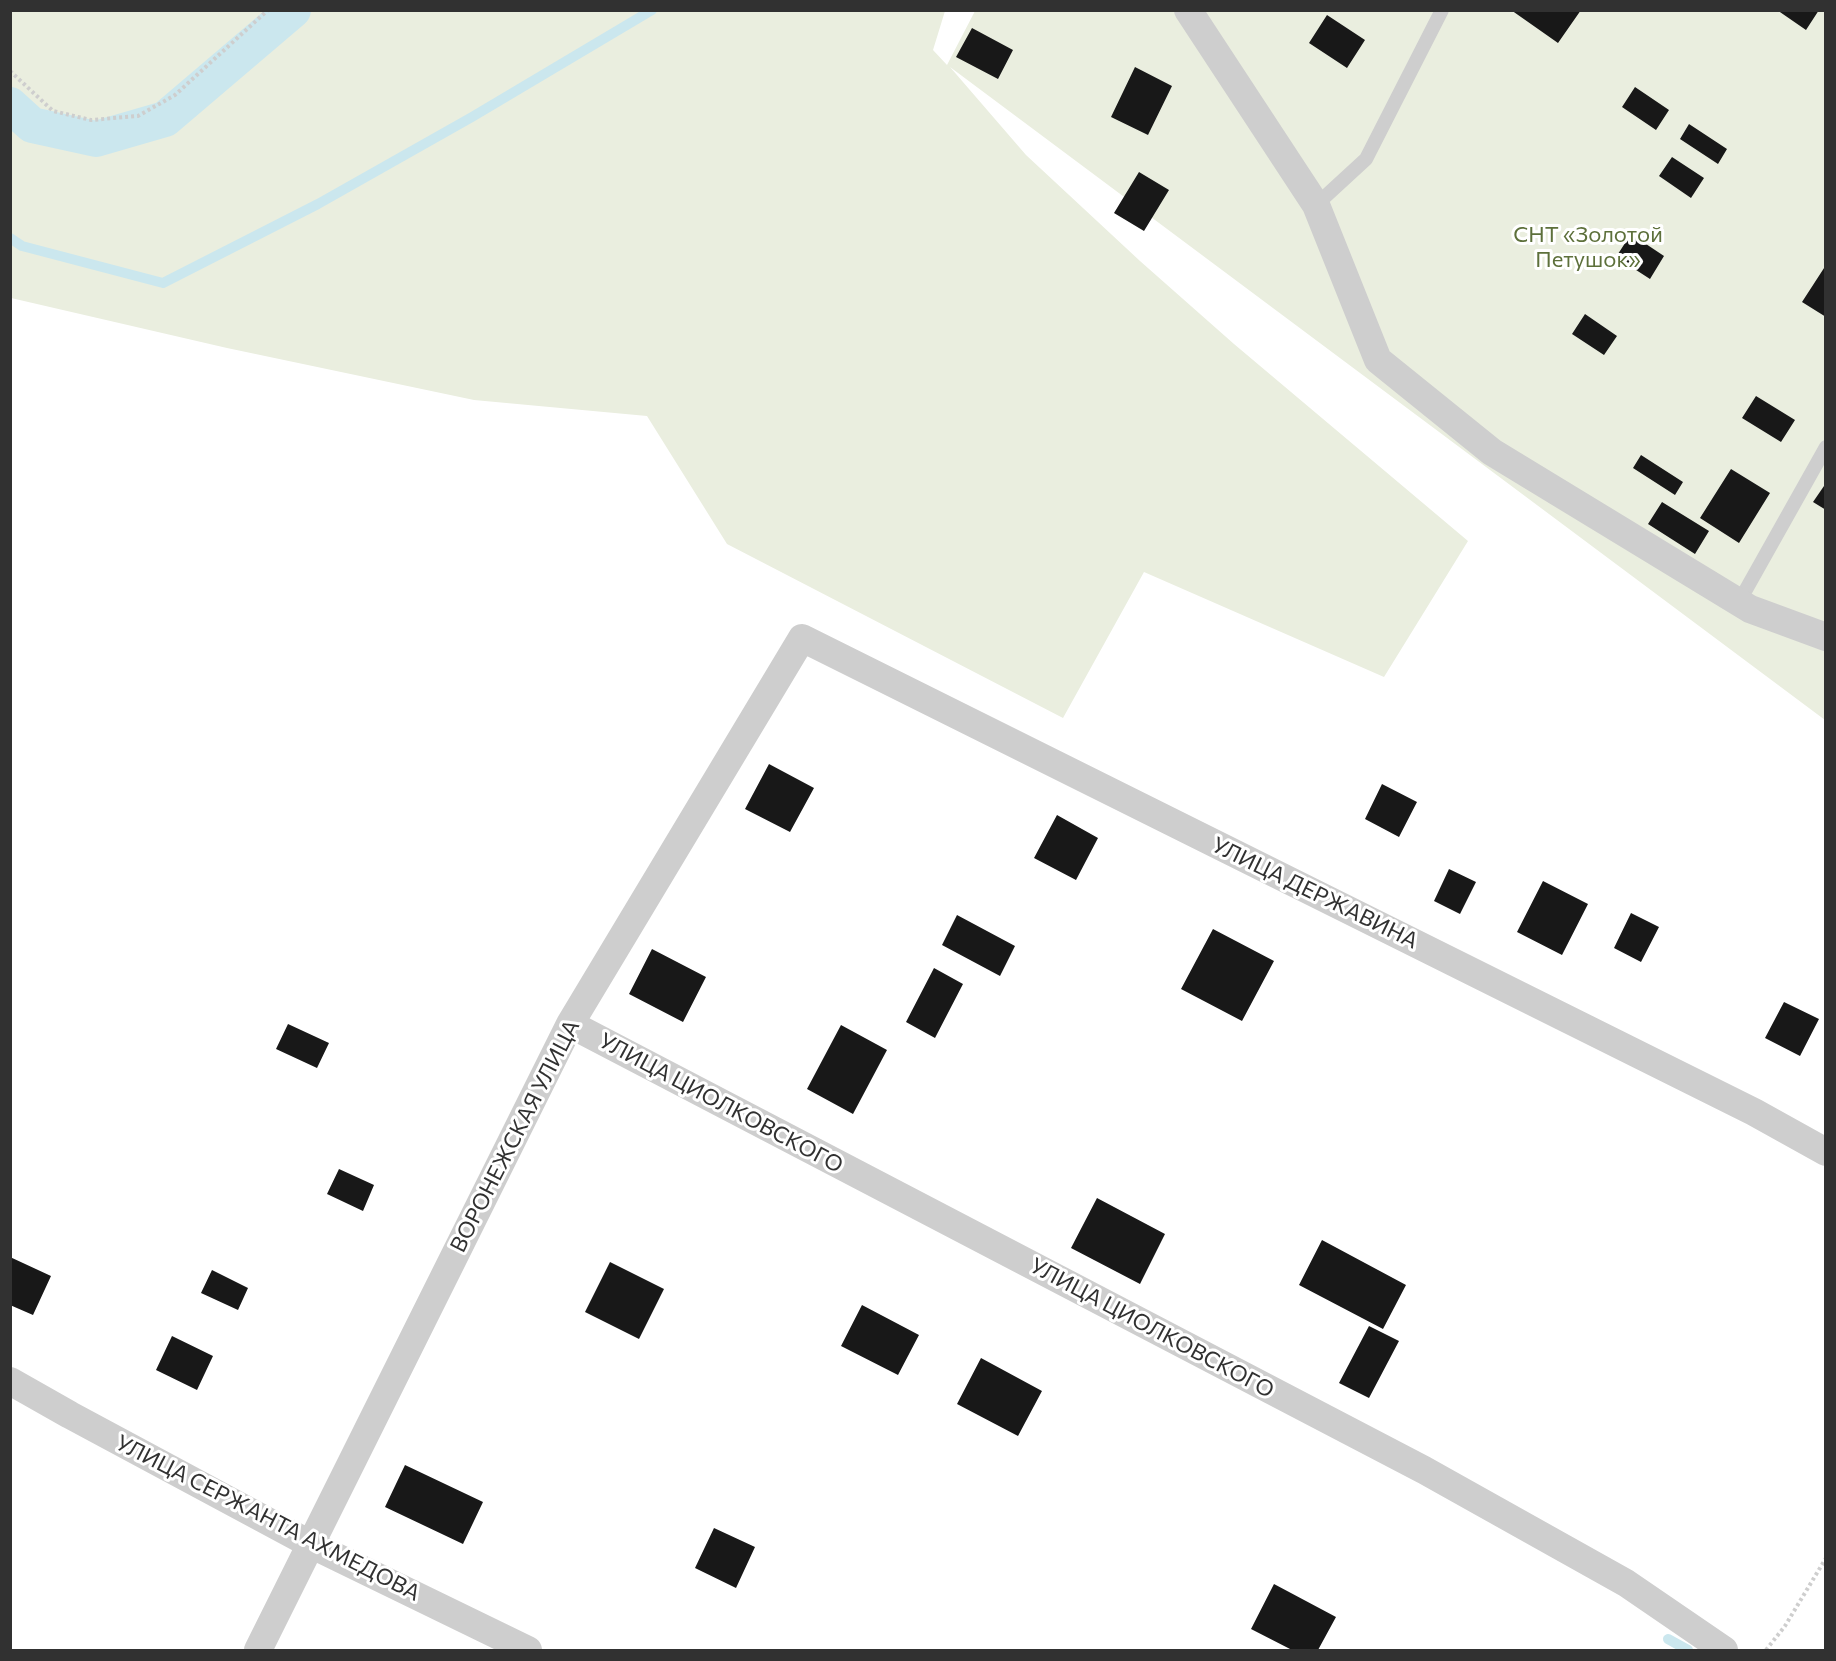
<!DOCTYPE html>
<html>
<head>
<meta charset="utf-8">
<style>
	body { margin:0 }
	#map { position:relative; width:1836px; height:1661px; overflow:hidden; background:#fff; font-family:Commissioner,sans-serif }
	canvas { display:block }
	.frame { position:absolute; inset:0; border:12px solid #313131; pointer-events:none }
</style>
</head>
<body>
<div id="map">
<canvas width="1836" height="1661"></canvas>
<div class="frame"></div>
</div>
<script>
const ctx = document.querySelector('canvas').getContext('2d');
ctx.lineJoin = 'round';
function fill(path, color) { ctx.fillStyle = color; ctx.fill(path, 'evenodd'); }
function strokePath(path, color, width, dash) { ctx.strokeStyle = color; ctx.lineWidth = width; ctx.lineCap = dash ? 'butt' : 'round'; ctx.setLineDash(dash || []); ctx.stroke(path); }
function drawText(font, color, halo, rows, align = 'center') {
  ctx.font = font + ' Commissioner,sans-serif'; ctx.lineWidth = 6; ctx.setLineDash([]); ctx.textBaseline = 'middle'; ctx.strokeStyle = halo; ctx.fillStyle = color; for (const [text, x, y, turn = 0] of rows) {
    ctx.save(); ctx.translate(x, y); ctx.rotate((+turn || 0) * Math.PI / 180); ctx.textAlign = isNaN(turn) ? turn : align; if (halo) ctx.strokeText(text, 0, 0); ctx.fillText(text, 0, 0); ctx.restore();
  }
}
fill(new Path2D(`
	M11,11H945L933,50L947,65L975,11H1825V720L950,67L1026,155L1140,261L1234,344L1468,541L1384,677L1144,572L1063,718L727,544L647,416L474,400L227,348L11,298Z`), '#eaeedf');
strokePath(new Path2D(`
	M10,238L22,246L163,283L318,204L472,117L652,10
	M1668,1639L1688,1650`), '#cbe7ee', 10);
strokePath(new Path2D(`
	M10,105L32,125L96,139L165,119L293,10`), '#cbe7ee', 36);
fill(new Path2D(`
	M1511,10H1581L1558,43Z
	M1777,10H1819L1806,30Z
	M1327,15L1365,40L1347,68L1309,43Z
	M972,28L1013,50L998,79L956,57Z
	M1135,67L1172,86L1148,135L1111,117Z
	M1635,87L1669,110L1656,130L1622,107Z
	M1689,124L1727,149L1718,164L1680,139Z
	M1672,157L1704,178L1691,198L1659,176Z
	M1139,172L1169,190L1144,231L1114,213Z
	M1631,234L1664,256L1650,279L1616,257Z
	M1826,265V317L1802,302Z
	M1585,314L1617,336L1604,355L1572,334Z
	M1756,396L1795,420L1781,442L1742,418Z
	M1641,455L1683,482L1675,495L1633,468Z
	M1731,469L1770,493L1739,543L1700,518Z
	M1824,486L1826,487V510L1813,502Z
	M1662,502L1709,531L1695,554L1648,524Z
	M769,764L814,788L790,832L745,809Z
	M1382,784L1417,802L1399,837L1365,819Z
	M1057,815L1098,838L1076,880L1034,858Z
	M1449,869L1476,882L1460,914L1434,901Z
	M1543,881L1588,904L1562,955L1517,932Z
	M1631,913L1659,927L1641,962L1614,948Z
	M957,915L1015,946L1000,976L942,945Z
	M1213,929L1274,961L1242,1021L1181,989Z
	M652,949L706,977L683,1022L629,994Z
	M934,968L963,984L935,1038L906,1022Z
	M1784,1002L1819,1019L1800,1056L1765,1038Z
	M288,1024L329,1043L317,1068L276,1049Z
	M841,1025L887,1050L853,1114L807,1089Z
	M339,1169L374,1185L363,1211L327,1194Z
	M1097,1198L1165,1234L1140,1284L1071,1248Z
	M1322,1240L1406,1285L1383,1329L1299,1285Z
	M10,1257L51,1276L33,1315L10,1305Z
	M610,1262L664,1289L639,1339L585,1312Z
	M212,1270L248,1288L238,1310L201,1293Z
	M862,1305L919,1335L898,1375L841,1346Z
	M1369,1326L1399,1341L1369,1398L1339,1383Z
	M172,1336L213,1356L197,1390L156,1370Z
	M981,1358L1042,1391L1018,1436L957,1404Z
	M405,1465L483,1502L463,1544L385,1507Z
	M714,1528L755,1547L736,1588L695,1568Z
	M1274,1584L1336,1617L1318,1650H1292L1251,1629Z`), '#181818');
strokePath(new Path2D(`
	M10,71L53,111L91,120L138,116L175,95L268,10
	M1766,1650L1785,1626L1826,1558`), '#cecece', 4, [3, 3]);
strokePath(new Path2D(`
	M1316,205L1366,159L1442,10
	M1739,602L1826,447`), '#cecece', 14);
strokePath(new Path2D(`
	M1188,10L1316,205L1378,360L1492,452L1750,609L1826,637
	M570,1024L1424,1470L1626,1583L1724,1650
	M10,1381L70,1415L312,1545L528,1650
	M258,1650L570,1024L802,638L1754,1112L1826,1152`), '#cecece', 28);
drawText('22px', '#5d703b', '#fff', [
	["СНТ «Золотой",1588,235],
	["Петушок»",1588,260]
]);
drawText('22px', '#313131', '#fff', [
	["УЛИЦА ДЕРЖАВИНА",1315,893,26],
	["УЛИЦА ЦИОЛКОВСКОГО",721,1103,28],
	["ВОРОНЕЖСКАЯ УЛИЦА",515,1136,-63],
	["УЛИЦА ЦИОЛКОВСКОГО",1152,1328,28],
	["УЛИЦА СЕРЖАНТА АХМЕДОВА",268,1518,27]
]);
</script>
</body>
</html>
